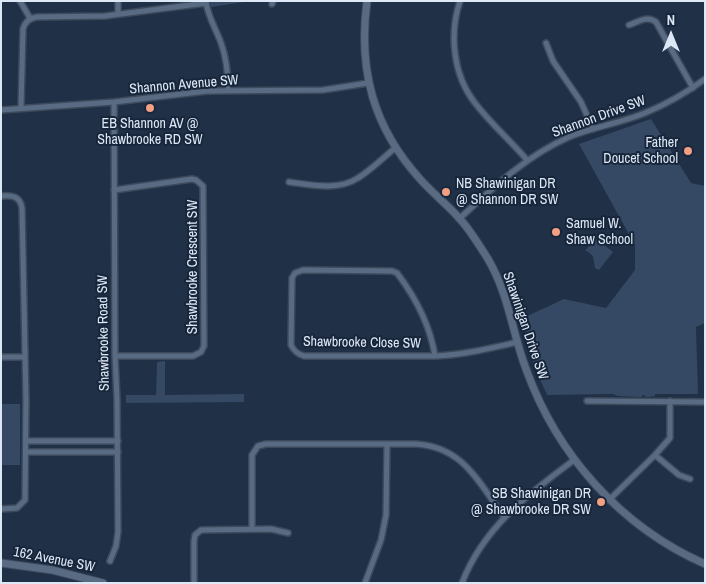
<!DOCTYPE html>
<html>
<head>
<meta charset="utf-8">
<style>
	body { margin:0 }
	#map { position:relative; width:706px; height:584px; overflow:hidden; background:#203046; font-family:"Archivo Narrow",sans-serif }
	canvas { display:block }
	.frame { position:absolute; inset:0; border:2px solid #dde8f6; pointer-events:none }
	.north { position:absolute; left:646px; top:10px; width:50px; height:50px; -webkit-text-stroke:4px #17263b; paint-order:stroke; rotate:0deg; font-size:14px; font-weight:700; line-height:20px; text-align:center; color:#dde8f6 }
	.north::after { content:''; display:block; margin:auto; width:18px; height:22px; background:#dde8f6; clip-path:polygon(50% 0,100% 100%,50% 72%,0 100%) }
</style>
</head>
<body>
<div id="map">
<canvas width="706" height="584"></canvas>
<div class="frame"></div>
<div class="north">N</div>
</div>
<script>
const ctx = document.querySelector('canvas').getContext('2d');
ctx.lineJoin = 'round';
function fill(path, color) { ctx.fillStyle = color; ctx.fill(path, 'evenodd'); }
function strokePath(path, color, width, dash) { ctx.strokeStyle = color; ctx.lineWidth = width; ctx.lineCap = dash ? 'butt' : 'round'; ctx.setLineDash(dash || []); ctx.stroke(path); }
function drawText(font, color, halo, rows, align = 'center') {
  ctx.font = font + ' "Archivo Narrow",sans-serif'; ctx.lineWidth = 4; ctx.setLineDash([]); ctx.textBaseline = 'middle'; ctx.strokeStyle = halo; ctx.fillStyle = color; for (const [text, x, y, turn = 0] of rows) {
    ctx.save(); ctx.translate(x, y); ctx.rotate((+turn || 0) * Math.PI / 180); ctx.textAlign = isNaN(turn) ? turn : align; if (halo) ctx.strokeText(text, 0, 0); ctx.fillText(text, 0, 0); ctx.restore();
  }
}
fill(new Path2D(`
	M210,1H251L211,7Z
	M651,119L691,183L705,186V323L696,327L698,394H655V396L647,397L643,395L641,397L618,396L613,394L547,395L534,366L523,318L564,299L606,308L635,270V245L579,144Z
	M595,238L613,252L599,270L595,268L593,256L587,251H585Z
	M165,361V395L244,394V402L126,403V395H156L157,362Z
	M1,404H20V465H1Z`), '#354964');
const street = new Path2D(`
	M20,1L30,18
	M460,1C449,34 453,75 475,103C491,124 510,140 527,160
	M206,2C208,17 216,29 221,43C227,59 228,74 228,90
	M272,4L273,1
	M118,14V1
	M629,25C638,22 647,15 656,22L693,88
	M546,43L553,61L581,102L593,129
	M21,108L23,29C25,22 29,18 37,17L105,16L206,3
	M1,110L114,102L207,91L323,90L368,83
	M289,182C311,185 338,191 358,178C371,170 383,158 395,148
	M114,190L192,179L196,180L203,186L204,346L201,352L193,356H115
	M1,196C12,195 20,196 22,208L26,400L25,500L17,508L1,509
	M459,219C494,187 526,156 569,137C593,127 621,123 645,113C667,104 686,93 705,79
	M435,356C430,325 416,298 397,273L392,271L303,270L295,273L292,278L291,345C294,351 297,354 304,356H435C463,355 491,348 518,342
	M1,357H24
	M587,401L705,402
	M26,441H118
	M26,452H118
	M655,455L670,438V401
	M609,500L655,455L679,475L690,479
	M252,529V455L258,446L266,444H416C464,447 479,483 504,517
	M110,561L116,546L118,532L117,399L115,356L114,102
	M194,583V541L195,535L201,530L271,529L288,533
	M365,583L381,540L386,515L387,444
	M462,583C483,528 528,494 574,460`);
const secondary = new Path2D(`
	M367,1C358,70 373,127 420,179C434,195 452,208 465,225C473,235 481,248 488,259C509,295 512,332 526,369C557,455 621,527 705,564
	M1,563L52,570L103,583`);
strokePath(street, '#3c4a5c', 8);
strokePath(secondary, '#3c4a5c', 9);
strokePath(street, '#596b83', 5);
strokePath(secondary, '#596b83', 7);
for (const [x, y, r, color] of [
	[150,108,5,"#f39f83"],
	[688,151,5,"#f39f83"],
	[446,192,5,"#f39f83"],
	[556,232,5,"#f39f83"],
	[601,502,5,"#f39f83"]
]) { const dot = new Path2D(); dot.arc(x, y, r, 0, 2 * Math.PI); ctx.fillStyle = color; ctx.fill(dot); strokePath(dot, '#17263b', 2); }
drawText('14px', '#dde8f6', '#17263b', [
	["Shannon Avenue SW",184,85,-5],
	["Shannon Drive SW",599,117,-20],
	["Shawbrooke Crescent SW",193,267,-90],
	["Shawinigan Drive SW",525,326,71],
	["Shawbrooke Road SW",104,333,-91],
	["Shawbrooke Close SW",362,343,1],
	["162 Avenue SW",54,560,11]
]);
drawText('14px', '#dde8f6', '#17263b', [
	["EB Shannon AV @",150,124,"center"],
	["Shawbrooke RD SW",150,140,"center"],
	["Father",678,143],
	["Doucet School",678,159],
	["NB Shawinigan DR",456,184,"left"],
	["@ Shannon DR SW",456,200,"left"],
	["Samuel W.",566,224,"left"],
	["Shaw School",566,240,"left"],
	["SB Shawinigan DR",591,494],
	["@ Shawbrooke DR SW",591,510]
], 'right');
</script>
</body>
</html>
